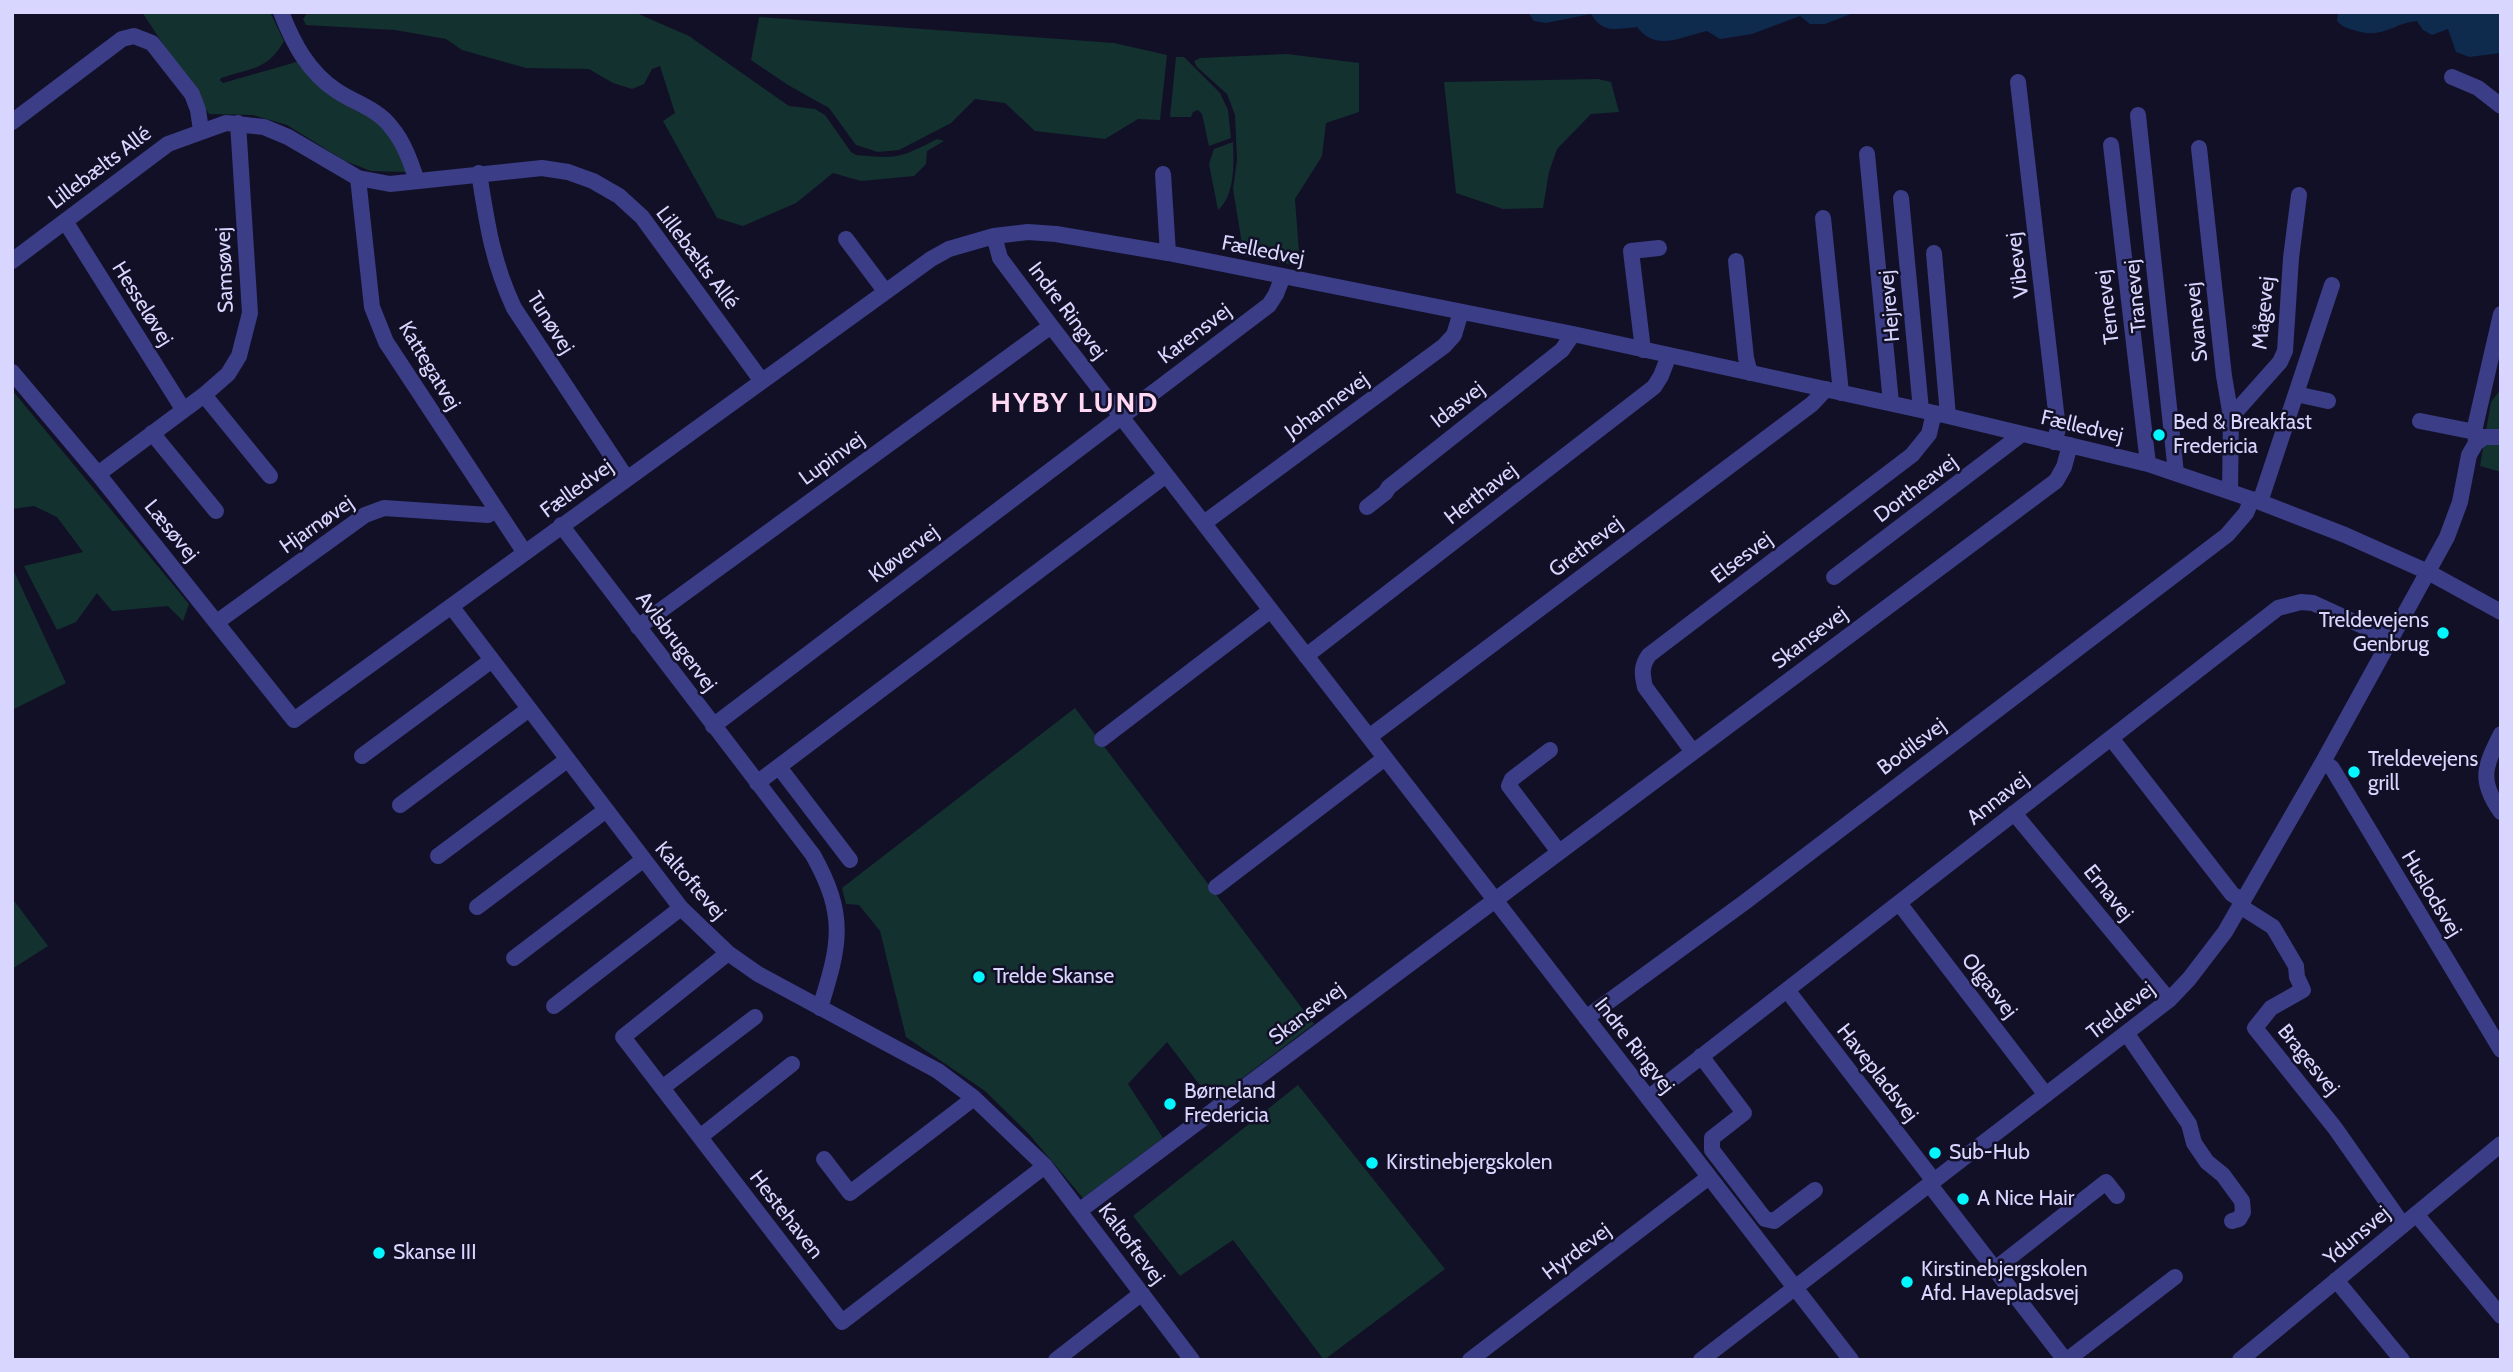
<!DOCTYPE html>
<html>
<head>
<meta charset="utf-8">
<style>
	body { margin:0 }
	#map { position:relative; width:2513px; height:1372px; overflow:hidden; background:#121027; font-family:Cabin,sans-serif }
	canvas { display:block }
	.frame { position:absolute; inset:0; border:14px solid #d8d6ff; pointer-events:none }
</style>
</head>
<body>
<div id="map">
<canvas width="2513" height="1372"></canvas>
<div class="frame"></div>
</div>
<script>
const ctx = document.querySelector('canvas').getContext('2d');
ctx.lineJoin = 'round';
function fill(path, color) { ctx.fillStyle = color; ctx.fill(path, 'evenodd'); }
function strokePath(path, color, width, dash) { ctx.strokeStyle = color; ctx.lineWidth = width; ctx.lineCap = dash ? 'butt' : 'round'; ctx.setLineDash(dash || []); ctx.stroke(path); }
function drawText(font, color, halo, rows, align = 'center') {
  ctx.font = font + ' Cabin,sans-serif'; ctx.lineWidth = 5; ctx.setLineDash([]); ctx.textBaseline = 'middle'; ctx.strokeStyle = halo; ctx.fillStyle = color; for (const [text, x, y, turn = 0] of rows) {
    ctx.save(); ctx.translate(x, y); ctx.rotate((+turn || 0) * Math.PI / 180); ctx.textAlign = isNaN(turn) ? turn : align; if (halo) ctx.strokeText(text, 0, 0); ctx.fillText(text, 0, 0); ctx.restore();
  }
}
fill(new Path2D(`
	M142,12H270L284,41C268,70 251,68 221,78L220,80L223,83L300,61L378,120L394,139L406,172L371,171L345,161L287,125L253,115L209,114Z
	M308,12H634L689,36L789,106L815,109L825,115L851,152L856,155C898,159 900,158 937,139L944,141L927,151L926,164L914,176L861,181L833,173L796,203L743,226L717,218L663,121L675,113L660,66L652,69L644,84L632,89L613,83L589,69L526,68L462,50L446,39L395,30L306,25L303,19Z
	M759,17L1114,43L1167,55L1160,120L1138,119L1105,139L1035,131L1005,103L975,99L951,123L899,150L878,152L856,145L829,108L788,85L751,60Z
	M1287,54L1359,63V112L1326,123L1322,156L1295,199L1300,266L1244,256L1233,189L1237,160L1235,115L1227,94L1197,67L1194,61L1200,58Z
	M1176,57H1184L1220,93L1228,110L1231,138L1209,146L1202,114L1198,110L1193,112L1191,117H1170Z
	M1598,79L1611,82L1619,112L1591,114L1557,149L1549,172L1543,208L1503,209L1456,193L1444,82Z
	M1233,142C1234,163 1235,196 1218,210L1209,164L1214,149Z
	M2501,389V472L2480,466L2491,402Z
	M12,390L189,604L183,621L168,606L112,611L97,593L76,622L57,630L24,566L83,552L57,517L34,506L12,509Z
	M12,567L66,683L12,710Z
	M1075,708L1314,1024L1212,1101L1167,1042L1128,1084L1163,1138L1083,1198L1028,1133L985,1091L906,1037L880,931L859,905L846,904L842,888Z
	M12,898L48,946L12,969Z
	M1298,1085L1445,1269L1324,1360L1233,1240L1180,1276L1133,1216Z`), '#13312e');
fill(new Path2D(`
	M1528,12H1856L1825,24H1810L1800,16L1752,34L1720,39L1707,31C1680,37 1656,52 1637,27C1616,29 1603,34 1591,14L1546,23L1534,21Z
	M2338,12H2501V53L2469,57L2456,52L2448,29L2432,35L2423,30L2417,21C2394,23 2383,39 2357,31C2349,29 2342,27 2337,21Z`), '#0e2a4c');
strokePath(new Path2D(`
	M281,12C293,43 308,72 337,91C355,103 378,109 391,127C404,142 411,163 417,181
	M2452,77L2478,88L2501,106
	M2018,82L2058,429L2054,442
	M2138,115L2176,473
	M12,122L122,39L134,36L152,43L192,94L198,110L201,130
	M2111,145L2148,464
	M2199,148L2224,376L2231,417L2230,491
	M1867,154L1891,403
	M479,173C487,223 492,261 514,308L627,479
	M1163,174L1168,253
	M358,178L372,307L386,342L525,553
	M1901,198L1921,410
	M1823,218L1841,393
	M65,221L183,409
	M994,236L1000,258L1051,326L1851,1360
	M846,239L885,291
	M1934,253L1948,416
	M12,261L168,144L226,123L264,127L288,137L358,178L390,184L542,168L568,172L593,181L619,196L642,217L761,380
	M1736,261L1746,358L1750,373
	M1643,350L1631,251L1659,248
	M12,372L98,474L294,720L931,259L949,249L994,236L1028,232L1056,234L1168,253L1573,334L1948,416L2148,464L2260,502L2345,535L2428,572L2501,612
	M2296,394L2328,401
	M204,395L270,476
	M2231,417L2280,362L2285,351L2291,258L2299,195
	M2420,421L2475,432
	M152,433L216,511
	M2476,443L2484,437H2501
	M98,474L204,395L228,374L239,356L250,313L238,123
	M2260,502L2332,285
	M1367,507L1385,493L1389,487L1562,350L1573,334
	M1204,523L1444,346L1454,335L1461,312
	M561,525L813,855C847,916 840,944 820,1008
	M1834,577L2022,434
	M451,606L681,908L728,953L758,974L938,1071L974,1098L1045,1166L1192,1360
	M217,622L365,515L384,508L488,515L496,510
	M638,627L1051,326
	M1306,656L1654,387L1661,376L1669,355
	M713,726L1269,305L1276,294L1283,276
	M2501,734C2485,766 2478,780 2501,812
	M1369,737L1812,404L1826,389
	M2111,738L2232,894L2243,901
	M1102,739L1271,610
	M1550,750L1512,779L1509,786L1559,852
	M1693,752L1645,687C1642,674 1641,666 1649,655L1912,455L1929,434L1934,413
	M362,756L492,660
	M2323,762L2332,768L2501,1050
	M779,767L850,860
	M757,783L1166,475
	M400,805L529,709
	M2014,813L2169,1000
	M438,856L567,760
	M1216,887L1385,758
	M1899,903L2046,1095
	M2240,906L2273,927L2296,966L2297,977L2303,990L2271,1008L2255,1028L2335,1128L2403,1225
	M477,907L606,810
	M728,953L623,1037L842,1322L1045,1166
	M514,958L643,860
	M1787,990L1934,1181
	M554,1006L681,908
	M1586,1018L1745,902L2227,535L2246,513L2252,499
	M2127,1034L2189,1124L2194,1143L2207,1162L2223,1175L2242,1201L2243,1212L2239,1219L2232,1221
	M1701,1056L1744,1113L1712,1138V1150L1765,1219L1774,1221L1815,1190
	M662,1088L755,1017
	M1648,1098L2278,608L2301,602L2313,603L2391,639
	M700,1137L792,1064
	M824,1159L850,1193L974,1098
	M1930,1185L2065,1360
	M1079,1211L2056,481L2064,467L2070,445
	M2416,1214L2501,1316
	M1995,1269L2106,1182L2117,1196
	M2336,1280L2402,1360
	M1056,1360L1142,1293
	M1470,1360L1709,1177
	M1701,1360L2169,1000L2189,979L2225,932L2323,762L2447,537L2460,502L2469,455L2476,443L2475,427L2501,314
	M2067,1360L2175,1277
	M2240,1360L2501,1144`), '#3b3d86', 16);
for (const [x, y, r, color] of [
	[2159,435,7,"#02f7ff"],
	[2443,633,7,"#02f7ff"],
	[2354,772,7,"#02f7ff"],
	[979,977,7,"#02f7ff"],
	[1170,1104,7,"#02f7ff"],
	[1935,1153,7,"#02f7ff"],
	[1372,1163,7,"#02f7ff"],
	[1963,1199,7,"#02f7ff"],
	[379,1253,7,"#02f7ff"],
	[1907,1282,7,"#02f7ff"]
]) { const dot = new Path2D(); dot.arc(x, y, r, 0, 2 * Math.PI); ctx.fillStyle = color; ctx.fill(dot); strokePath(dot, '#121027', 2.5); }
drawText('21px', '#d8d6ff', '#121027', [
	["Lillebælts Allé",100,168,-37],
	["Fælledvej",1263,251,11],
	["Lillebælts Allé",697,258,53],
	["Vibevej",2018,265,-97],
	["Samsøvej",225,270,-92],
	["Tranevej",2136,296,-96],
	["Hesseløvej",142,304,58],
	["Hejrevej",1890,306,-95],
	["Ternevej",2108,307,-97],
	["Indre Ringvej",1067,311,53],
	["Mågevej",2264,313,-84],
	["Svanevej",2197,322,-96],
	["Tunøvej",550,323,58],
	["Karensvej",1195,334,-37],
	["Kattegatvej",429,366,59],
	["Idasvej",1458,405,-38],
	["Johannevej",1327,406,-36],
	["Fælledvej",2082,427,13],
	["Lupinvej",832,459,-36],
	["Fælledvej",577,489,-36],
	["Dortheavej",1916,489,-37],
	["Herthavej",1481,494,-38],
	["Hjarnøvej",317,525,-35],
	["Læsøvej",171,531,51],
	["Grethevej",1586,547,-37],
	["Kløvervej",904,554,-37],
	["Elsesvej",1742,558,-37],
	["Skansevej",1810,638,-37],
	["Avlsbrugervej",676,642,53],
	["Bodilsvej",1912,747,-37],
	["Annavej",1998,799,-38],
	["Kaltoftevej",690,881,49],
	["Ernavej",2108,893,51],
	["Huslodsvej",2431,894,59],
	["Olgasvej",1989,986,52],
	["Treldevej",2121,1011,-38],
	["Skansevej",1307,1014,-37],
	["Indre Ringvej",1634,1046,52],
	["Bragesvej",2308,1060,51],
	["Havepladsvej",1877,1073,52],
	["Hestehaven",786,1215,52],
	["Ydunsvej",2357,1236,-40],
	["Kaltoftevej",1131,1244,53],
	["Hyrdevej",1577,1252,-37]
]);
drawText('21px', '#d8d6ff', '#121027', [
	["Bed & Breakfast",2173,423],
	["Fredericia",2173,447],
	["Treldevejens",2429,621,"right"],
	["Genbrug",2429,645,"right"],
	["Treldevejens",2368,760],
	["grill",2368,784],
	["Trelde Skanse",993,977],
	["Børneland",1184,1092],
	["Fredericia",1184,1116],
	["Sub-Hub",1949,1153],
	["Kirstinebjergskolen",1386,1163],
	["A Nice Hair",1977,1199],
	["Skanse III",393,1253],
	["Kirstinebjergskolen",1921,1270],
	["Afd. Havepladsvej",1921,1294]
], 'left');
ctx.letterSpacing = '2px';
drawText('bold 28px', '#ffd8f3', '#121027', [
	["HYBY LUND",1075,404]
]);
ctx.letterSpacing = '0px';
</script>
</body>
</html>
